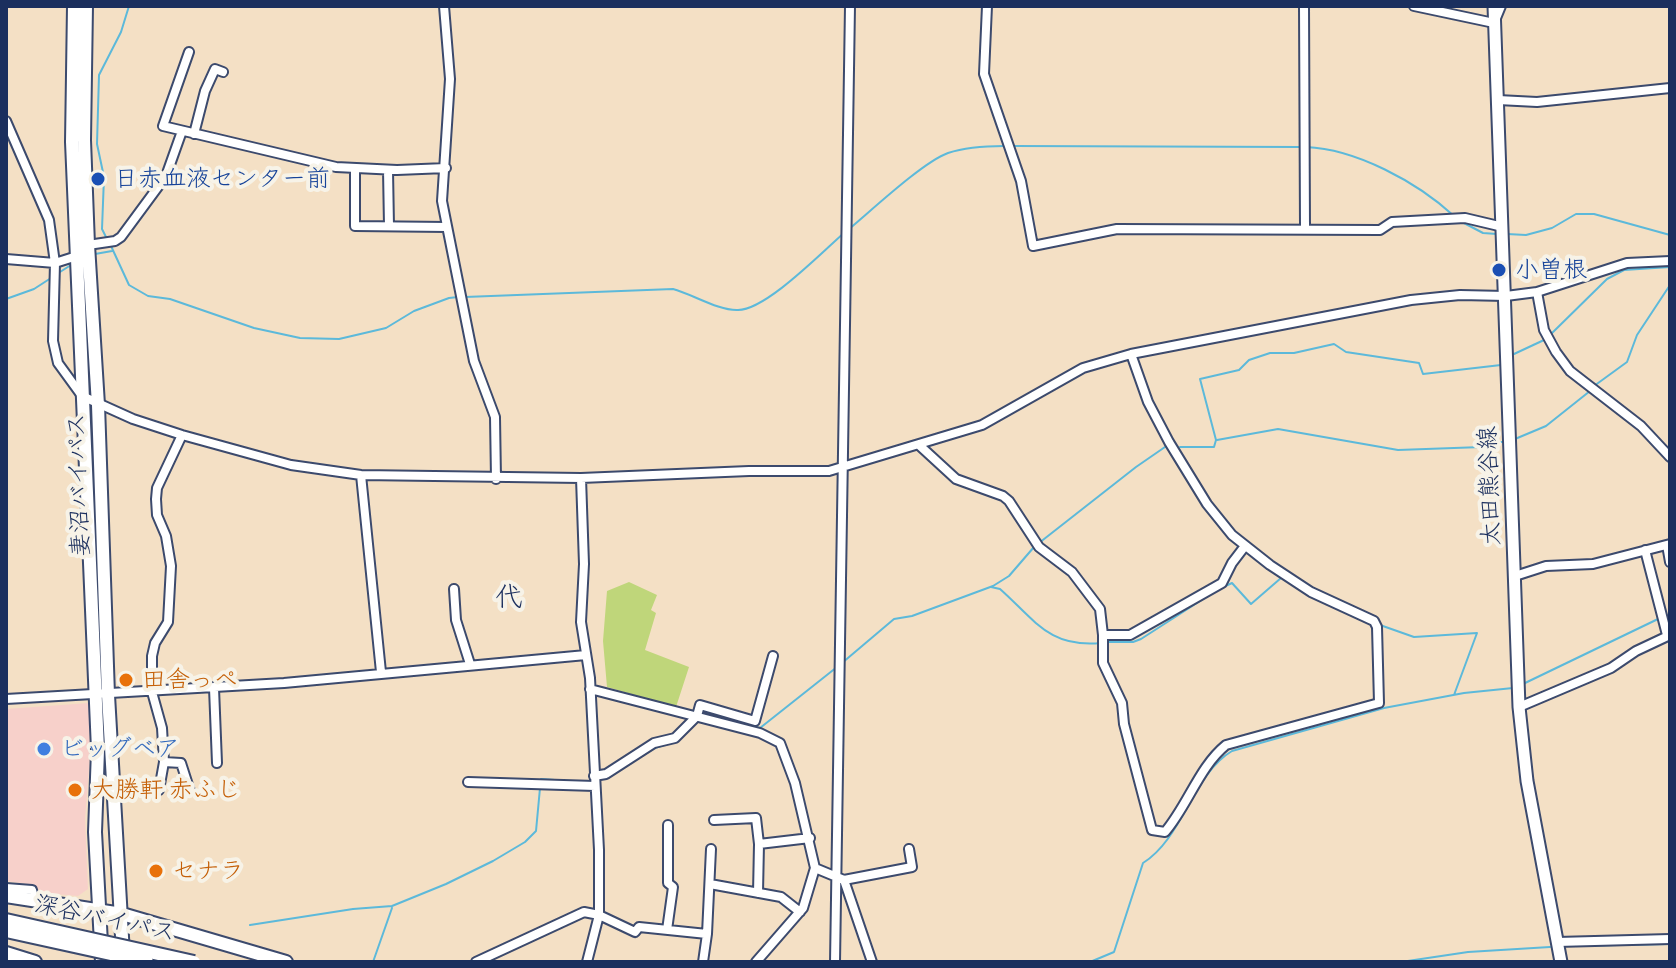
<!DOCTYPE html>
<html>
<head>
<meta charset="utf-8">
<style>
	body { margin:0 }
	#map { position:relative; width:1676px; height:968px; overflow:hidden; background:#f4e0c5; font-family:Delius,sans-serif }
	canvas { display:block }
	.frame { position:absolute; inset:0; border:8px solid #1b2f5e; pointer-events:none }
</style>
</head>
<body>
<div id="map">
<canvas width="1676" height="968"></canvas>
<div class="frame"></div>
</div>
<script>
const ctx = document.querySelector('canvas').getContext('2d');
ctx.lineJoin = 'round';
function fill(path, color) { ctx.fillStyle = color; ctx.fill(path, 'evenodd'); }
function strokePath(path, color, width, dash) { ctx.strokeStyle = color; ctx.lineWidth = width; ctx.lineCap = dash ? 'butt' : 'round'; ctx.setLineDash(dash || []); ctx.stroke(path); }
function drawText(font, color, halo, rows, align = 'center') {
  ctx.font = font + ' Delius,"Klee One",sans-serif'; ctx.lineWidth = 8; ctx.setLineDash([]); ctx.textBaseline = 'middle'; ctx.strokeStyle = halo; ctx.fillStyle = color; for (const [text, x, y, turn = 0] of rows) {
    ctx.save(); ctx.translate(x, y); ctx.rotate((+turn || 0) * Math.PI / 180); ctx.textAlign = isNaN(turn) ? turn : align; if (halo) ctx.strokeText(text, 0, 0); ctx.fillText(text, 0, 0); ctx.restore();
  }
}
fill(new Path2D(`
	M89,703L90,757L85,819L88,889L78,896L43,893L34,885L6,881V709Z`), '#f7d0ca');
fill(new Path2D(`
	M629,582L657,595L651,610L656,613L645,650L689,667L676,707L607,687L603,641L607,591Z`), '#bfd67a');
strokePath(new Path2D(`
	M1014,146L1300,147
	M1306,147C1356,149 1417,182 1454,216
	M1462,222L1483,233L1497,234
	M849,229C872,210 923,162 948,153C966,147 985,146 1004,146
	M1507,234L1526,235L1552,228L1576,214H1594L1670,235
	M108,241L102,229L104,177L97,144L99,75L121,32L129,6
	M111,246L129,285L148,296L170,299L254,328L300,338L339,339L386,328L414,311L449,298L458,297
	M95,254L112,251
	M60,272L71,265
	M465,297L673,289C692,294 719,311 738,310C766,310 822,252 844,233
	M6,299L34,289L51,278
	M1549,336L1607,279L1624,270L1670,267
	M1514,354L1544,340
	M1594,386L1627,362L1637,335L1670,285
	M1515,439L1546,426L1590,391
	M1217,440L1278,429L1398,450L1482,447L1494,442H1504
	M1180,447H1214L1216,440L1200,379L1239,370L1249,360L1270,353H1294L1334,344L1346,352L1419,363L1423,374L1501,365
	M1039,543L1136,467L1165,447
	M991,587L1000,589C1035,620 1049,648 1101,643
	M1219,589L1232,583L1251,604L1281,578
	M1380,625L1414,637L1477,633L1454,695
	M1107,642H1133L1141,639L1214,592
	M842,663L894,619L912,616L993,586L1009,576L1034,547
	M1523,684L1658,619
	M722,719L760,728L837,667
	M629,764L655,748L677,741
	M540,781L541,779L568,781
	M250,925L353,909L392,906L446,884L493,861L525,842L536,831L540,788
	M1565,946L1670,944
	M373,962L392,908
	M1090,962L1114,952L1143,863C1183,838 1193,774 1232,751L1384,708L1464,693L1513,688
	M1401,962L1468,952L1550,947`), '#5cb9da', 2);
const minor = new Path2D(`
	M444,6L450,79L442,201L474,361L495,417L496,479
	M987,6L984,74L1021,181L1033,246L1117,229L1380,230L1392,222L1465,218L1503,227
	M1304,6L1305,228
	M1414,6L1494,23L1501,6
	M189,52L163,126L336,167L397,170L446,168
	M1498,100L1537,102L1670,88
	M6,121L49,220L55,263L53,341L58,363L82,396L133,419L182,435L291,465L361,475L581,478L749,471H829L982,425L1083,368L1131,354L1411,300L1460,295L1506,296L1537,292L1627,263L1670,261
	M194,134L205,91L215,69L223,72
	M355,168V226L447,227
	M388,170L389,226
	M88,245L115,241L121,237L166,176L182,131
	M6,259L55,263L77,256
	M1537,292L1544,330L1556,352L1570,371L1641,426L1670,457
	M919,445L956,479L1003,496L1009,501L1039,547L1072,572L1100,609L1103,635V663L1122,703L1124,724L1152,830L1165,832C1188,805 1199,767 1226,745L1379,703L1377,627L1374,621L1311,592L1270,565L1232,535L1207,504L1169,442L1148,402L1131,354
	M361,475L381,672
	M581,478L584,564L581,622L590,678L599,850V915L587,962
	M1667,545L1670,562
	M1645,550L1667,635
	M1515,576L1546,566L1593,564L1670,544
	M454,589L456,620L470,664
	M1103,635H1130L1222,583L1232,563L1245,546
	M214,688L217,763
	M590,689L760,733L780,743L795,783L815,868L844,880L872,962
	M6,699L284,683L586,655
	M1519,707L1611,668L1636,651L1670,635
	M164,762L181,763L190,791
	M594,776L606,774L654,743L675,738L697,716L700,705L755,721L773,656
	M468,782L595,786
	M159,790L164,762L162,728L152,692V656L155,643L168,622L171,566L166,536L157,515L156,499L157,488L182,435
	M714,820L756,818L759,844L758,893
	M759,844L810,838
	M844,880L912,867L909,849
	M710,884L781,897L800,912
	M6,888L32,890L35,901
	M667,930L673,887L668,883V825
	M1557,942L1670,939
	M476,962L584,912L599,915L635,932L639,927L707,934
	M703,962L707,934L711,849
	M756,962L803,908L815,868
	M835,962L850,6`);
const major = new Path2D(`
	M1494,6L1519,707L1527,781L1561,962`);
const highway = new Path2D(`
	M74,6L72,142L98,750L95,832L102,962
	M86,6L84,140L88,245L98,405L108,695L123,954
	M6,896L122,914L286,962
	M6,953L35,962`);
strokePath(minor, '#3c4a6d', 12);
strokePath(major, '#3c4a6d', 15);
strokePath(highway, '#3c4a6d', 16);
strokePath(minor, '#fff', 8);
strokePath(major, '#fff', 11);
strokePath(highway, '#fff', 12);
const highwayBridge = new Path2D(`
	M6,920L194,962
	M6,931L147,962`);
strokePath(highwayBridge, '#3c4a6d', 16, []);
strokePath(highwayBridge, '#fff', 12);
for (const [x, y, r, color] of [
	[98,179,8,"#1a4fb4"],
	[1499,270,8,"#1a4fb4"],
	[126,680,8,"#e8710a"],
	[44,749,8,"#3f7fe0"],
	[75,790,8,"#e8710a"],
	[156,871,8,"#e8710a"]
]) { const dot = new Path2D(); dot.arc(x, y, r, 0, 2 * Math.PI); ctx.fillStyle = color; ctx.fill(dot); strokePath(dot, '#f7f3e8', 3); }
drawText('24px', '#164399', '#f7f3e8', [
	["日赤血液センター前",114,179],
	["小曽根",1515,270]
], 'left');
drawText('24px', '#1b2f5e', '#f7f3e8', [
	["妻沼バイパス",79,485,-92],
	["太田熊谷線",1490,486,-92],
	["深谷バイパス",105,919,12]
]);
drawText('24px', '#c56008', '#f7f3e8', [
	["田舎っぺ",142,680],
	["大勝軒 赤ふじ",91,790],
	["セナラ",172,871]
], 'left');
drawText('24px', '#366cbe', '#f7f3e8', [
	["ビッグベア",60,749]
], 'left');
drawText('28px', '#1b2f5e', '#f7f3e8', [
	["代",509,598]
]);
</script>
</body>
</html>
